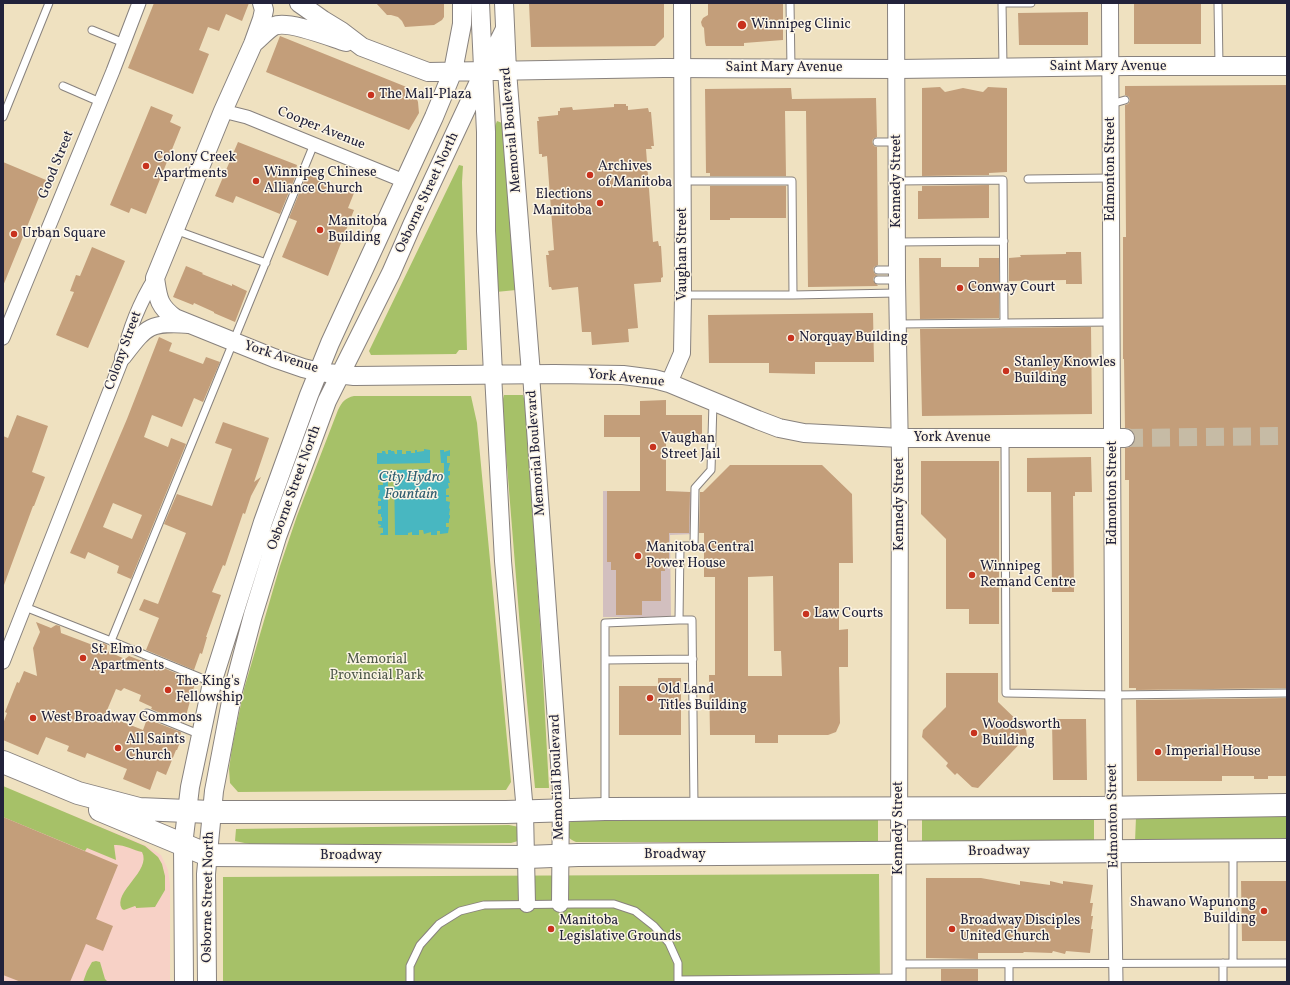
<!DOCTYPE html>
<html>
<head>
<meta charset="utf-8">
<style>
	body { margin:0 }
	#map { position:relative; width:1290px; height:985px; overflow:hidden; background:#efe1c0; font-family:Vollkorn,serif }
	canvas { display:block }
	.frame { position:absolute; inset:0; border:4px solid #22223b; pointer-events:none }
</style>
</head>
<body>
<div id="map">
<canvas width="1290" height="985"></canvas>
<div class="frame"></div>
</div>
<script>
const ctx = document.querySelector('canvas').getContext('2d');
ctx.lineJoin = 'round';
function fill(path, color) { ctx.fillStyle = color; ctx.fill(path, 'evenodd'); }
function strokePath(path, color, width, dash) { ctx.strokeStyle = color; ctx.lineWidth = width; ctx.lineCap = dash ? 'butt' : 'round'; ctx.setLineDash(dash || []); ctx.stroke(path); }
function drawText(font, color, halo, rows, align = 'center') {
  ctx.font = font + ' Vollkorn,serif'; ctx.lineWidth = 3; ctx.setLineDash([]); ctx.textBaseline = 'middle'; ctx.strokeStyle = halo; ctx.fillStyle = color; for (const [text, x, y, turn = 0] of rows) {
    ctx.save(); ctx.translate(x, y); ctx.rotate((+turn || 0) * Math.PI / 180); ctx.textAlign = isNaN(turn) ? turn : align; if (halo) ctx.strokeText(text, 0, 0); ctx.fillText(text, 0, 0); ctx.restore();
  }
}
fill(new Path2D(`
	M3,787L145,845L161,855L168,870L170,885V982H3Z`), '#f7d1c6');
fill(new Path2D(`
	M603,491L695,492V534L670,535L671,617H603Z`), '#d2bfbf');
fill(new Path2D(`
	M497,121L502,123L516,290L496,292L495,126Z
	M459,165L463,166L462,182L467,350H459L456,354L371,355L369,351Z
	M504,395H523L525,402L540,625L549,788H535L520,627L502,403Z
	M354,396H471L477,423L511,782L506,790L238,792L230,783L229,769L232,748L244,689L280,566L297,516L338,410C342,402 345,398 354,396Z
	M3,786L145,846L158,857L162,864L165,876V890L155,907L136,908V907L135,906L124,910L122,909C112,892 152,871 142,852C133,850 123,844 114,845L116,860L87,848L85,851L3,817Z
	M1287,815V840L1135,842L1136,817Z
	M1094,816V842L922,843V818Z
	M878,818V842H576C564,837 565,830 571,821L577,819Z
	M509,825L519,827L518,841L511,843L254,845L235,841L236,829Z
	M879,874L880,982H223V877Z
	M96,961L100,962L105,979L108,982H83L87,971L92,962Z`), '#a6c168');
fill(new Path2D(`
	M424,449L430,450V463L377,464V453H382V451H385L386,454H388V450H391V451H394L395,454H397V450H402V454H406V451H411V453H415V450H417V452L424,451Z
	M440,450H444V452L450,450V456H447V463H450L448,471H450V475L448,476L450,483H448L449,488L446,489V495H449V497H446V501L450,502L449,508L450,509L449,515H450V518L449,519V523H446V527H449L448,533L440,534V531H437V535H431V532L424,534L423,530H419V535H412V532L408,533V535H395L394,470L430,469L431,473H444V463H441Z
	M378,470H388V535H380L381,533H383V528L378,527L381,526V525L378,524V521H382V517H381V514H378V510L381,509V506H378V501H381V499L378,498L380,490H378V485H383V481H380V475L378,474Z`), '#48b7c1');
fill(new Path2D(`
	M154,3H249L242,21L226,14L219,31L208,27L199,50L209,54L193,94L128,68Z
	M376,3H444V17L442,20L434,25L405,27L402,21L398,17L391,15H387Z
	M529,3H664V37L655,46L531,47Z
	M708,3H783V40L744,43V46H706L705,42L704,28L702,26L701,22L703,18L708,15Z
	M1134,3H1201V44H1134Z
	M1088,12V45H1019L1018,13Z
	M280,36L409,88L415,94L418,102L419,113L409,130L266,72Z
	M1287,85V688L1136,690V688H1129V480H1125V448L1130,447L1134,444L1135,438L1134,433L1131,429L1125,428L1124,359H1123V237H1126L1125,105L1128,104L1130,101L1129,97L1125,95V86Z
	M940,87L945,92L963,88L983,92L988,87L1007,88V172L989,173V175L922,176V88Z
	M791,88L792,99L876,98L877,137L873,139L872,142L874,146L877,147L878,265L874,267L873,270L875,274L878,275L874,277L873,280L878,286L808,287L806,111H785L786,176H710V173H706L705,89Z
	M614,104H626V106H628V110L648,108L649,112H651L654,146H651L652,149H646L653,242L658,241L659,246H661L663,277L661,278V282L634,284L638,328L628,329L629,342L592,345L591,332H582L578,287L552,290L551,287H549L546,255H549L548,251L554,250L547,156L542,157V154H539L537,121H539L538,117L558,115V111H560V108L572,107L573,110L614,107Z
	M151,106L173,115L170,122L181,127L146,214L131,208L129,213L110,205Z
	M238,142L297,165L296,169L298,170L280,214L236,196L233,203L215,196Z
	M3,162L46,180L3,286Z
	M307,174L354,193L348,208L354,210L328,276L282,257L297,221L289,218Z
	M989,185V218L918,219V191H922V186Z
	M710,186H786V218H730V220H710Z
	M92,247L125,261L88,348L56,335L74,292L70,291L76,275L80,276Z
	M1066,252H1081L1082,284H1066V280L1009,281V258L1021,257L1020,255L1066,254Z
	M919,258H941V267H979V258H999V318L920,319Z
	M186,266L203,273L202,274L232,286V284L247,291L235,322L214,313V312L194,303L193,305L173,297Z
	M873,313L874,362H815V374L769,373V363H709L708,315Z
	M1091,327L1092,414L922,416L920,329Z
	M159,337L172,343L169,351L203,364L206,357L220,362L203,402L194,398L182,427L152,415L144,437L168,447L171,438L186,444L131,579L117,573L119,566L88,552L85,559L70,553L127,419ZM113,503L142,515L132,539L103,527Z
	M666,400V415H702V437H666V491L690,492L689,533H669V561H665V571H661V601H642V615H616V570H611V562H607V491H640V437H604V415H640V401Z
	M17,415L48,426L32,472L45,477L34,506H33L4,585H3V436L8,438Z
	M223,422L269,438L254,482L261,477L251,496L245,514L243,513L225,566L223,565L212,592L221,595L206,637H207L202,654L200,653L194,670L146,650L159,618L139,610L144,599L158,604L186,533L164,524L177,494L212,506L232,449L215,443Z
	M1091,457L1092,492H1075V496H1073L1074,592H1052L1051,492H1027V458Z
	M921,461H999V624H969V609H946V539L921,514Z
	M730,465H822L852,494L853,563H839V630L848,629V667H839L840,723L836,732L828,735H778V743H755V735H710L709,675H715V577H704V533H699L700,492H703ZM773,576L774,651H781L782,676H748V577Z
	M36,622L51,628L56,625L60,626L61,633L98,647L103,643L107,645V651L125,659L129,656L142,661V659L190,679V680L195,683L184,723L151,709L152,707L139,701L141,695L124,688L121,691L116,689L105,715L143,730L147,719L181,732L180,737H182L177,750H176L166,775L157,771L150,790L123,779L127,769L87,753L85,758L67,751L69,746L46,737L38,755L3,740V724L7,713L5,712L17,682L19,683L24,671L37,676L33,648L40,632Z
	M946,673H998V702L1026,729L1027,736L978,788L972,787L957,773L955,775L946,766L948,763L922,737L923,730L946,707Z
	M658,678H681V735H619V686H658Z
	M1287,698V776H1268V779H1254V776H1222V781H1137L1136,700Z
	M1052,719H1086L1087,780H1053Z
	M3,817L118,865L96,919L113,926L103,951L86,944L70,982H21L3,975Z
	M926,878H981L1020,885V881L1050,885V881L1063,884V881L1093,885L1090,903H1093L1091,916H1093L1091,929H1093L1090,953L1066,951L1065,954L1053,951L1052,953L1024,952L1023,953H978V959L926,958Z
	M1241,881H1287V941H1242Z
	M941,969H978V982H941Z`), '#c39e7a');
strokePath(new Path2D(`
	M1125,438L1287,436`), '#c6bba5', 18, [18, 9]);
const service = new Path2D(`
	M790,3L791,68
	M1002,3L1003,67
	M1002,3H1031
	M1218,3L1219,66
	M92,30L124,43
	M63,86L100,102
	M1111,104L1125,100
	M3,117L49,3
	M877,142H897
	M1028,179L1111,178
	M683,181H792L793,295
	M897,181L1003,180L1004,323
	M175,230L266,263
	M897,242L1004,241
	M878,270H898
	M878,280H897
	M683,295H793L897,293
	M898,324L1112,322
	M1005,439L1006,693L1113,695L1287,693
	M25,607L111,641
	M605,660L693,659
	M233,691L111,641L314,144
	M147,713L201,735
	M694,806L692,620H679L680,546H694L695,488L711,470L713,403
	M605,807V623L679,620
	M1233,853V963
	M1223,963V982
	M899,964L1287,963
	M1009,964V982
	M678,980L899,978
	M410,982V966L420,945L439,924L460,911L484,905L575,904H614L635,911L654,926L669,943L678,963V982`);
const minor = new Path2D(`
	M223,111L247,117L404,181
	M3,338L113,71L139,3
	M3,662L123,357C129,329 140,302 155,278
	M1114,851L1116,982
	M899,854V982`);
const tertiary = new Path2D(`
	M896,3L897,280L900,457L899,854
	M1110,3L1114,851
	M123,357C147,326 149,322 190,325
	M493,374L503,561L525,812L527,904
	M531,374L561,791L560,904
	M669,383L682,353L683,295L682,3`);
const secondary = new Path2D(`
	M262,3L264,10L262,19L253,44L223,111L155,278C158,297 158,306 175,318L274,358L303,368L319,372L354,376L554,374L623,375L654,379L669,383L758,420L779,428L804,433L900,438H1125
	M299,3L323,20L341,31L362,47L428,72L664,68L897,69L1129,66H1287
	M480,3L486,132V231L493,374
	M504,3L507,71L531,374
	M255,42C261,37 267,30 274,26C288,20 330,37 346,42
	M184,982L183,845L190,787L212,683L263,522L309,395L330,343L434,117L453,71L462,24V3
	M207,982L206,874L214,791L233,691L253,615L277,537L327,401L391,273L412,225L484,71L505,29`);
const trunk = new Path2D(`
	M3,762L78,793L139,809L211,812H506L605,809L1096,808L1287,805
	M100,810L208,855L527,857L578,855L1287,850`);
strokePath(service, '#88827e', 9);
strokePath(minor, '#88827e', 15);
strokePath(tertiary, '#88827e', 18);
strokePath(secondary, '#88827e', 20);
strokePath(trunk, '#88827e', 24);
strokePath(service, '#fff', 7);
strokePath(minor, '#fff', 13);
strokePath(tertiary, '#fff', 16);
strokePath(secondary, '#fff', 18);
strokePath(trunk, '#fff', 22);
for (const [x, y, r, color] of [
	[742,25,5,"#c8321e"],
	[371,95,4,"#c8321e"],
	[146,166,4,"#c8321e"],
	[590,175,4,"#c8321e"],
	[256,181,4,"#c8321e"],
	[600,203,4,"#c8321e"],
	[320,230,4,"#c8321e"],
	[14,234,4,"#c8321e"],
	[960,288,4,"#c8321e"],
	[791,338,4,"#c8321e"],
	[1006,371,4,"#c8321e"],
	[653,447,4,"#c8321e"],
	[638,556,4,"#c8321e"],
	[972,575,4,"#c8321e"],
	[806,614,4,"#c8321e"],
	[83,658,4,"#c8321e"],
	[168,690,4,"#c8321e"],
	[650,698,4,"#c8321e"],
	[33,718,4,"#c8321e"],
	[974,733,4,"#c8321e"],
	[118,748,4,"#c8321e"],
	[1158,752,4,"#c8321e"],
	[1264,911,4,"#c8321e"],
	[551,929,4,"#c8321e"],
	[952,929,4,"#c8321e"]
]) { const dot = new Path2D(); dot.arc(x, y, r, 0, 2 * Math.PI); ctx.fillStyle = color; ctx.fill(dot); strokePath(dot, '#fcf5e5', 1.5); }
drawText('14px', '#22223b', '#fcf5e5', [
	["Winnipeg Clinic",751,25],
	["The Mall-Plaza",379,95],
	["Colony Creek",154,158],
	["Apartments",154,174],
	["Archives",598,167],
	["of Manitoba",598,183],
	["Winnipeg Chinese",264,173],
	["Alliance Church",264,189],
	["Elections",592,195,"right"],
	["Manitoba",592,211,"right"],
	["Manitoba",328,222],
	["Building",328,238],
	["Urban Square",22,234],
	["Conway Court",968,288],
	["Norquay Building",799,338],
	["Stanley Knowles",1014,363],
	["Building",1014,379],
	["Vaughan",661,439],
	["Street Jail",661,455],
	["Manitoba Central",646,548],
	["Power House",646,564],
	["Winnipeg",980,567],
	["Remand Centre",980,583],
	["Law Courts",814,614],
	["St. Elmo",91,650],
	["Apartments",91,666],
	["The King's",176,682],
	["Fellowship",176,698],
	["Old Land",658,690],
	["Titles Building",658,706],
	["West Broadway Commons",41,718],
	["Woodsworth",982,725],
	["Building",982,741],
	["All Saints",126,740],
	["Church",126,756],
	["Imperial House",1166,752],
	["Shawano Wapunong",1256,903,"right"],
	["Building",1256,919,"right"],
	["Manitoba",559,921],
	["Legislative Grounds",559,937],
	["Broadway Disciples",960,921],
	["United Church",960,937]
], 'left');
drawText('14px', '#22223b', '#fcf5e5', [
	["Saint Mary Avenue",1108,67],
	["Saint Mary Avenue",784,68],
	["Cooper Avenue",321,129,22],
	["Memorial Boulevard",512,130,-95],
	["Good Street",57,165,-68],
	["Edmonton Street",1111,169,-90],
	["Kennedy Street",897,181,-90],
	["Osborne Street North",428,193,-65],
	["Vaughan Street",683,254,-90],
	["Colony Street",124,351,-70],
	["York Avenue",281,358,18],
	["York Avenue",626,379,6],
	["York Avenue",952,438],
	["Memorial Boulevard",537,453,-94],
	["Osborne Street North",295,488,-70],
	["Edmonton Street",1113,493,-90],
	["Kennedy Street",900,504,-90],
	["Memorial Boulevard",558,777,-92],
	["Edmonton Street",1114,816,-91],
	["Kennedy Street",899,828,-90],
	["Broadway",999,852,-1],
	["Broadway",675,855],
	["Broadway",351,856],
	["Osborne Street North",209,897,-89]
]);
drawText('14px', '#505a4b', '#fcf5e5', [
	["Memorial",377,660],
	["Provincial Park",377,676]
]);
drawText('italic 15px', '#315e71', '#fcf5e5', [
	["City Hydro",411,478],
	["Fountain",411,495]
]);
</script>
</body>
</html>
